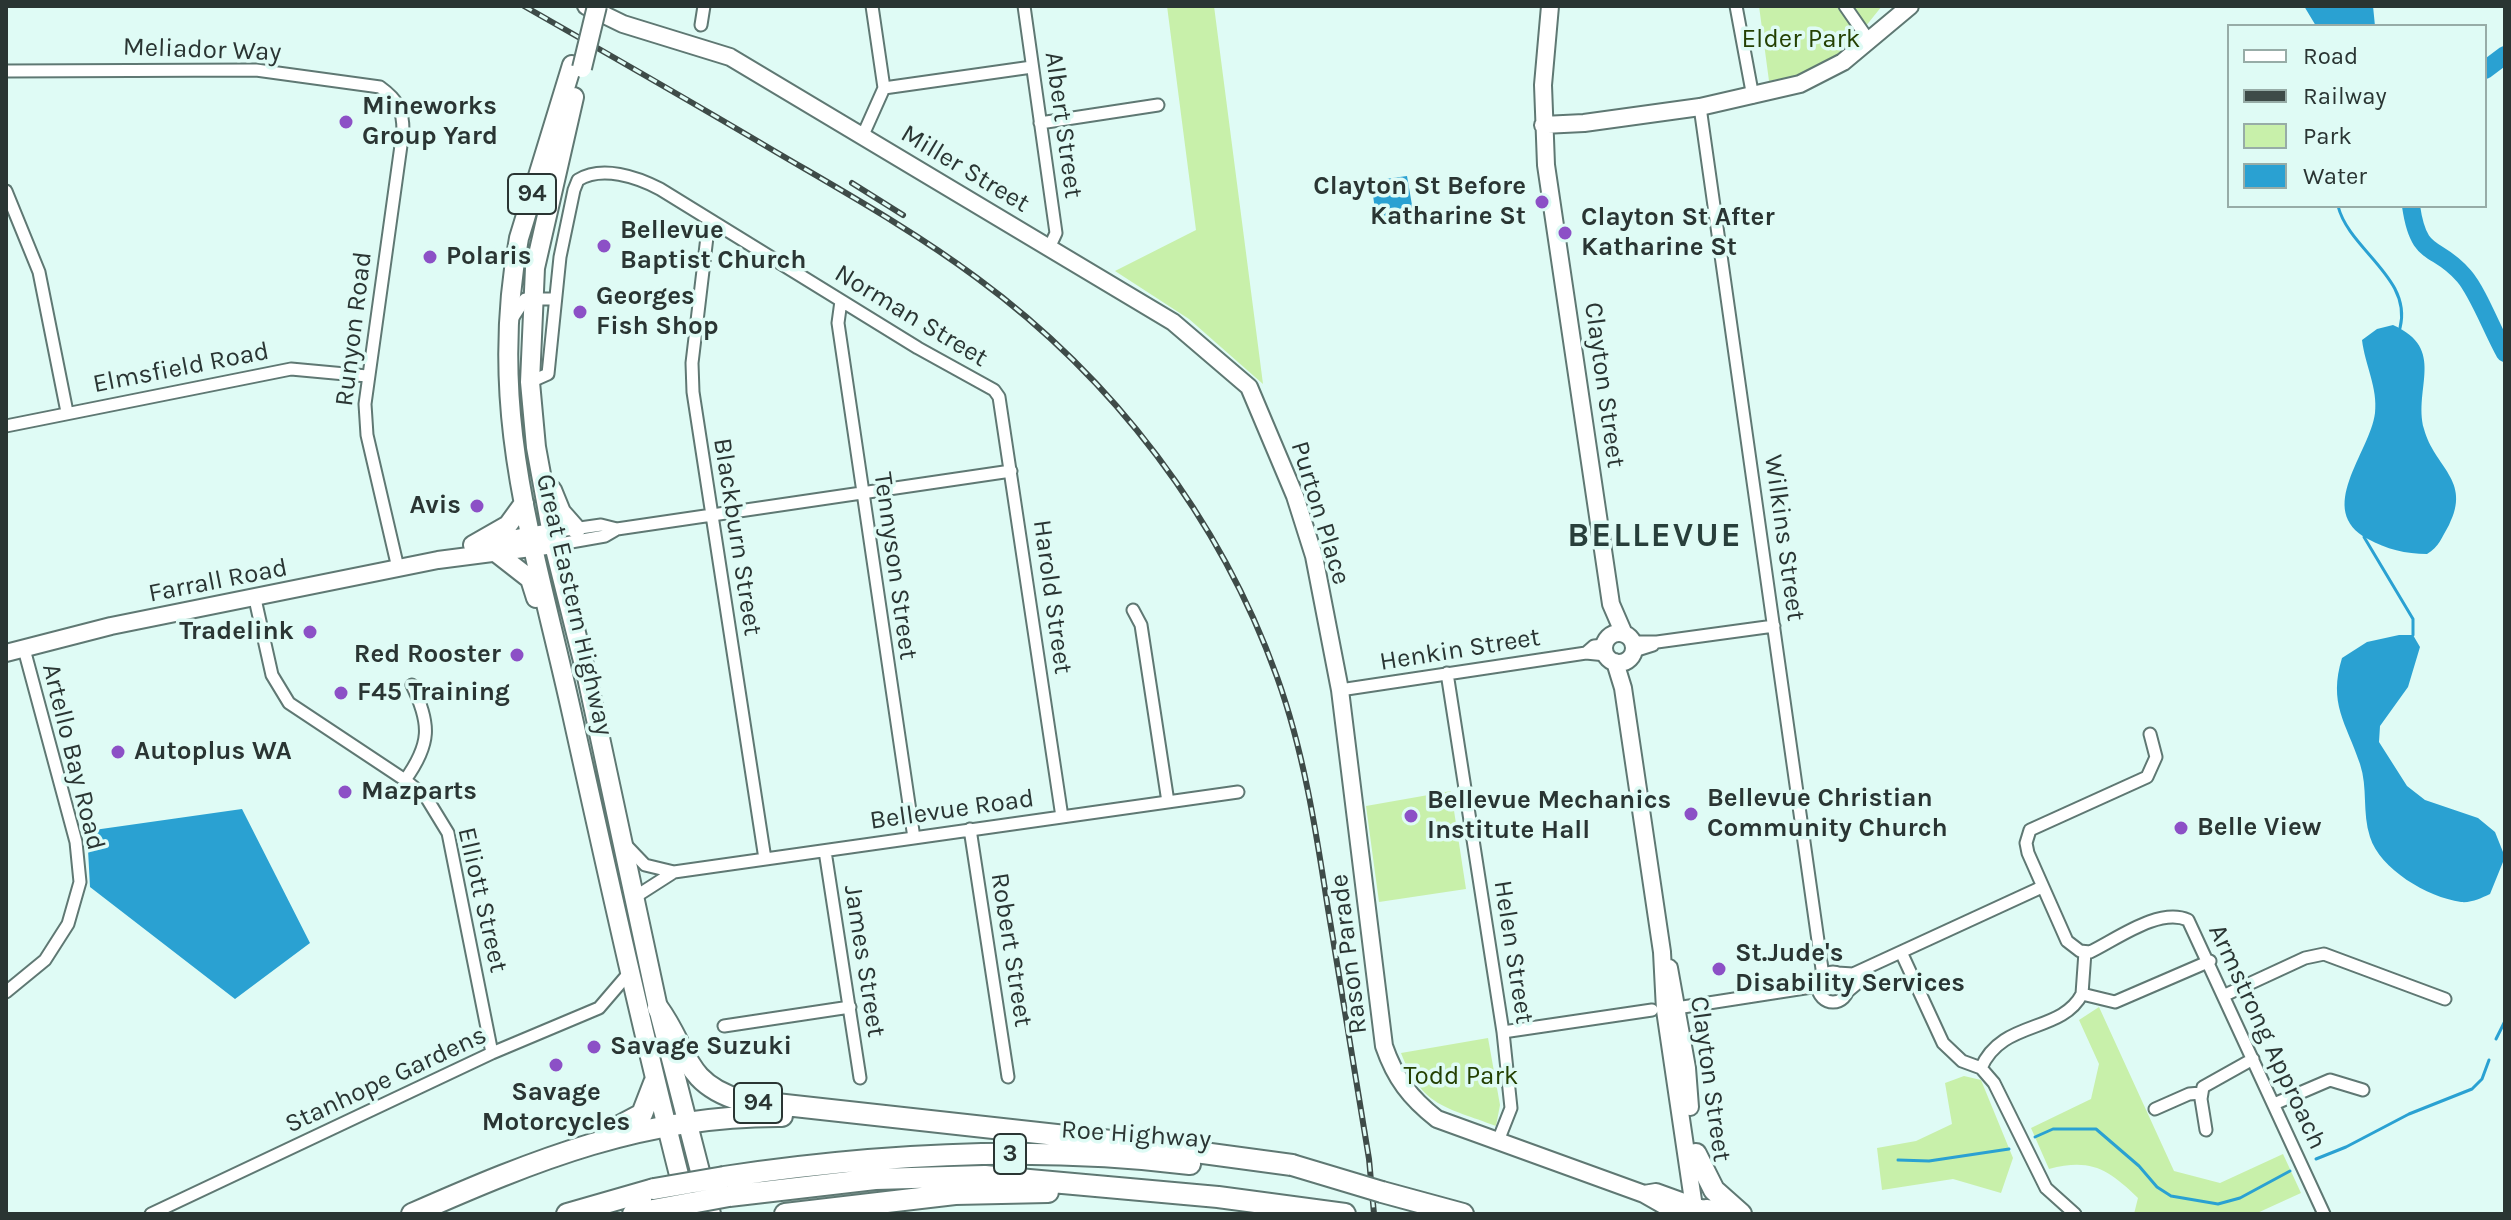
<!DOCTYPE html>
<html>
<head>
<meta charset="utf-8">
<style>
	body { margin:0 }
	#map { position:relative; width:2511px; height:1220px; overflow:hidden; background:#dffbf5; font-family:Karla,sans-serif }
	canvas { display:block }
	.frame { position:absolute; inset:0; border:8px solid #2a3533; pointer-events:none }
	.legend { position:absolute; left:2227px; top:24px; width:260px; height:184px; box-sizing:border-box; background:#dffbf5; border:2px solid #97aca7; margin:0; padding:10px 14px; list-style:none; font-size:24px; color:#2a3533 }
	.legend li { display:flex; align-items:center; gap:16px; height:40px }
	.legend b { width:40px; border:2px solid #97aca7 }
</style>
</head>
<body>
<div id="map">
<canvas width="2511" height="1220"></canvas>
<div class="frame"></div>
<ul class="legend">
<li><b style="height:10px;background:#fff"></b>Road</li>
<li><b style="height:10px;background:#3e4b48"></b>Railway</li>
<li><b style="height:22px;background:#c8f0aa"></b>Park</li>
<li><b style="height:22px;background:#2aa1d2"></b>Water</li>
</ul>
</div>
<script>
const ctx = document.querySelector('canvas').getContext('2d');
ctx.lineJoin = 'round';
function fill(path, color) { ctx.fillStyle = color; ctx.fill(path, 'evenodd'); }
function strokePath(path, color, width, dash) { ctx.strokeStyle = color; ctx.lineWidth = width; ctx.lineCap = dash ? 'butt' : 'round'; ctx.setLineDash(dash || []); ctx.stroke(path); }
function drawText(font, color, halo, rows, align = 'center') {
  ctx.font = font + ' Karla,sans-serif'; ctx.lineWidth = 7; ctx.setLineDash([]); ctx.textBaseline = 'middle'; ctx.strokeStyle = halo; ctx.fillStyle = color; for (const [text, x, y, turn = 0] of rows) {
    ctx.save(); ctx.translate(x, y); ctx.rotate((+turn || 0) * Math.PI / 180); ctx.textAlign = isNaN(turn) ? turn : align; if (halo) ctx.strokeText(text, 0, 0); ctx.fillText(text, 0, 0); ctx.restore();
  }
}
fill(new Path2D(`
	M1167,6H1214L1263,384L1189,319L1115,271L1196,230Z
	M1759,6H1882L1832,68L1769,81Z
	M1451,791L1466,889L1379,902L1366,806Z
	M2099,1007L2174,1171L2220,1183L2283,1154L2301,1193L2255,1214H2134L2138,1198C2108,1169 2091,1158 2049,1169L2031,1128L2091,1099L2099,1064L2079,1020Z
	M1488,1038L1500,1105L1496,1126C1446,1107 1422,1107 1401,1053Z
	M1964,1076L1981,1080L2013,1158L2001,1193L1953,1179L1882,1190L1877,1148L1916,1141L1952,1124L1945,1083Z`), '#c8f0aa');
fill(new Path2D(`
	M2304,6H2373L2375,26H2316Z
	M1407,176L1413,211L1376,217L1371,181Z
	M2393,325C2447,349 2413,388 2424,429C2434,467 2472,480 2449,525C2442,537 2439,547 2427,554C2406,554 2386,549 2368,539C2314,510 2370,453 2375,413C2378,388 2365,365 2362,340L2377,329Z
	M2399,635H2413L2420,647L2408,687L2380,726L2379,742L2407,786L2425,800L2478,818L2495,832L2505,857L2490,894C2481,898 2472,903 2461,902C2427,897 2380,869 2370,837C2362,812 2368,788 2360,764C2346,722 2328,704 2342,658L2367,642Z
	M242,809L310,943L235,999L90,887L87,831Z`), '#2aa1d2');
strokePath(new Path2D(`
	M2338,206C2349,250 2413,278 2400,328
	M2364,537L2413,619V635
	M2496,1039L2505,1021
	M2035,1137L2053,1129H2096L2139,1166L2157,1187L2171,1196L2218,1204L2240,1198L2290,1171
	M2316,1159L2346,1147L2409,1114L2472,1089L2482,1079L2489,1060
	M1898,1160L1929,1161L2009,1149`), '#2aa1d2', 3);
strokePath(new Path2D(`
	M2485,70L2505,55
	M2411,206C2419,261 2436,243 2464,276C2478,292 2493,332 2505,353`), '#2aa1d2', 18);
const minor = new Path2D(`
	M1024,6L1056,233L1049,248
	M1736,6L1753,97
	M1845,6L1870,42
	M701,25L704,6
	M6,71L256,70L380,87C398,100 403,110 403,131L365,404L367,435L398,568
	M884,88L1032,67
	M1700,107L1823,976
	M1040,123L1158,105
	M863,135L884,88L872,6
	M6,191L39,272L67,412
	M709,220L692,363L693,392L765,859
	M841,301L838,323L914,838
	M512,319L525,299H555
	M530,382L548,374L560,257L574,190L578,180C602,165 637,177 660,189L918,348L994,390L999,397L1062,817
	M6,426L291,369L367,376
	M552,532L601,525L617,529L1011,471
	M554,545L605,536L617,529
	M255,599L272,675L289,703L405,780L426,797L448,833L492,1053
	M1133,610L1141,625L1168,802
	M1632,642H1657L1774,626
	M1634,651L1653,645
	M1586,653L1594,646L1605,645
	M1447,673L1503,1032L1511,1108L1498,1141
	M1340,690L1586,653L1606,655
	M2150,734L2156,757L2147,777L2030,830L2026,843L2028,853L2067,941L2080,951L2090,952C2117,939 2159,907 2188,920L2324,1214
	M405,780C431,744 431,724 412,685
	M970,829L1008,1077
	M624,843L645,865L674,872
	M825,851L860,1078
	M635,897L674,872L1238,792
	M1901,952L1943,1043L1962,1061L1981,1068C2002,1019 2061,1034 2082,994
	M2085,952L2082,994L2115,1002L2210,961
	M1818 987a15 15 0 1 1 30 0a15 15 0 1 1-30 0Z
	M1837,973L1853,974L2042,887
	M6,992L45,960L68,924L80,882L76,842L24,649
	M1847,992L1866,976
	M2225,995L2305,958L2324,954L2445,999
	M1670,1009L1818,986
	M724,1026L850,1007
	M1503,1032L1652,1010
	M1981,1068L1994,1083L2046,1188L2075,1214
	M2274,1104L2330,1080L2363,1090
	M2155,1109L2189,1094L2201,1093
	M2206,1130L2201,1099L2203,1087L2253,1059
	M151,1214L492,1053L599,1008L629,973`);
const secondary = new Path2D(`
	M586,6L623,24L730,57L1173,322L1249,387L1295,496L1314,556L1340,690L1384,1046C1395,1078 1410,1098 1437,1119L1644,1194L1679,1214
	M1550,6L1543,85L1546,165L1611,604L1624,634
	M1543,125L1584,123L1700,107L1800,84L1843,62L1910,6
	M476,545L552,532
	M1604 648a15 15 0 1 1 30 0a15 15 0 1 1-30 0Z
	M6,653L111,626L438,560L554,545
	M1615,662L1623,688L1662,952L1665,1010L1695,1214
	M1669,968L1687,1068L1690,1107
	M1644,1194L1656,1192L1703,1209`);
const trunk = new Path2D(`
	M572,65L519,238C486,412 535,546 572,714C609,881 646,1048 689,1214
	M574,97L535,268L530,382L536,447L554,545L587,677L658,1008L711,1214
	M552,490L561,512L576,529
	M473,545L508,525L524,503
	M498,554L530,579L536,598`);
const motorway = new Path2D(`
	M658,1008C688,1049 683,1083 740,1100L1129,1143L1292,1165
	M610,1131L642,1114L654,1083
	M1696,1154L1714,1190L1741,1214
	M724,1177C878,1154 1035,1145 1190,1164
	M1382,1192L1463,1214
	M729,1196L875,1179L985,1176L1218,1197L1345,1214
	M1706,1210L1735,1214
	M412,1214C535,1160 644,1115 782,1116
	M567,1214L654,1189
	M633,1214L653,1210
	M785,1214L955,1194L1048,1192`);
strokePath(minor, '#5f7873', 15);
strokePath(secondary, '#5f7873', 20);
strokePath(trunk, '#5f7873', 22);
strokePath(motorway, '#5f7873', 24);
strokePath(minor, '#fff', 11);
strokePath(secondary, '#fff', 16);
strokePath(trunk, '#fff', 18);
strokePath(motorway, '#fff', 20);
const rail = new Path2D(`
	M524,6C608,54 692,102 776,152C844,192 914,231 977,278C1113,378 1220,518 1277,677C1304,752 1316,831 1328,909C1342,992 1355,1075 1369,1159L1374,1214
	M852,183L903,215`);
strokePath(rail, '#3e4b48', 6);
strokePath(rail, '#dffbf5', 3, [9]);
const trunkBridge = new Path2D(`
	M582,68L597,6`);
const motorwayBridge = new Path2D(`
	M1292,1165L1382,1192
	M654,1189L724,1177
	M653,1210L729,1196`);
strokePath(trunkBridge, '#5f7873', 22, []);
strokePath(motorwayBridge, '#5f7873', 24, []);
strokePath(trunkBridge, '#fff', 18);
strokePath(motorwayBridge, '#fff', 20);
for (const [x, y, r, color] of [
	[346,122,8,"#8c50c6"],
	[1542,202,8,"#8c50c6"],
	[1565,233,8,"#8c50c6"],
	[604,246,8,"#8c50c6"],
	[430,257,8,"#8c50c6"],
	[580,312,8,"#8c50c6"],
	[477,506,8,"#8c50c6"],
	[310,632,8,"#8c50c6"],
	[517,655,8,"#8c50c6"],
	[341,693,8,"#8c50c6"],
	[118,752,8,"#8c50c6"],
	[345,792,8,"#8c50c6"],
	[1691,814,8,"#8c50c6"],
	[1411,816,8,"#8c50c6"],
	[2181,828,8,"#8c50c6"],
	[1719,969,8,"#8c50c6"],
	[594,1047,8,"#8c50c6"],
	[556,1065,8,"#8c50c6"]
]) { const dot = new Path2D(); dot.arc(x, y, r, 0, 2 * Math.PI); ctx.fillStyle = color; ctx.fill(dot); strokePath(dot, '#dffbf5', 3); }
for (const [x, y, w] of [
	[532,194,48],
	[758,1103,48],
	[1010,1154,32]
]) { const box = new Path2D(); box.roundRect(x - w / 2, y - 20, w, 40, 6); ctx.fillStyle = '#dffbf5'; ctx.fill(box); strokePath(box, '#2a3533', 2); }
drawText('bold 24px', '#2a3533', null, [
	["94",532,194],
	["94",758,1103],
	["3",1010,1154]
]);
drawText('26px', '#244002', '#dffbf5', [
	["Elder Park",1801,40],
	["Todd Park",1461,1077]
]);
drawText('26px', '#2a3533', '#dffbf5', [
	["Meliador Way",202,50,2],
	["Albert Street",1063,125,82],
	["Miller Street",965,169,31],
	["Norman Street",911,316,31],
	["Runyon Road",354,329,-83],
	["Elmsfield Road",181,368,-11],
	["Clayton Street",1604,385,82],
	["Purton Place",1320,513,73],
	["Blackburn Street",737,537,81],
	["Wilkins Street",1784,538,82],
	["Tennyson Street",895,566,82],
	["Farrall Road",218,581,-11],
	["Harold Street",1052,597,82],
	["Great Eastern Highway",574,605,77],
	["Henkin Street",1460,650,-9],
	["Artello Bay Road",73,757,76],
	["Bellevue Road",952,810,-8],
	["Elliott Street",482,900,77],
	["Robert Street",1011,950,81],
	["Helen Street",1513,952,81],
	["Rason Parade",1349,954,-97],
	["James Street",864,961,81],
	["Armstrong Approach",2267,1037,65],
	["Clayton Street",1710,1079,82],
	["Stanhope Gardens",386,1080,-25],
	["Roe Highway",1136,1135,4]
]);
drawText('bold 26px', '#2a3533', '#dffbf5', [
	["Mineworks",362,107],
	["Group Yard",362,137],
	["Clayton St Before",1526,187,"right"],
	["Katharine St",1526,217,"right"],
	["Clayton St After",1581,218],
	["Katharine St",1581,248],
	["Bellevue",620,231],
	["Baptist Church",620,261],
	["Polaris",446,257],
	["Georges",596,297],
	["Fish Shop",596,327],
	["Avis",461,506,"right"],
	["Tradelink",294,632,"right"],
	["Red Rooster",501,655,"right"],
	["F45 Training",357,693],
	["Autoplus WA",134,752],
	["Mazparts",361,792],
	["Bellevue Christian",1707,799],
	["Community Church",1707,829],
	["Bellevue Mechanics",1427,801],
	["Institute Hall",1427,831],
	["Belle View",2197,828],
	["St.Jude's",1735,954],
	["Disability Services",1735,984],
	["Savage Suzuki",610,1047],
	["Savage",556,1093,"center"],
	["Motorcycles",556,1123,"center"]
], 'left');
ctx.letterSpacing = '2px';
drawText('bold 34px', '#283f3b', '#dffbf5', [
	["BELLEVUE",1655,536]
]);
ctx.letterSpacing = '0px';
</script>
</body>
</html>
